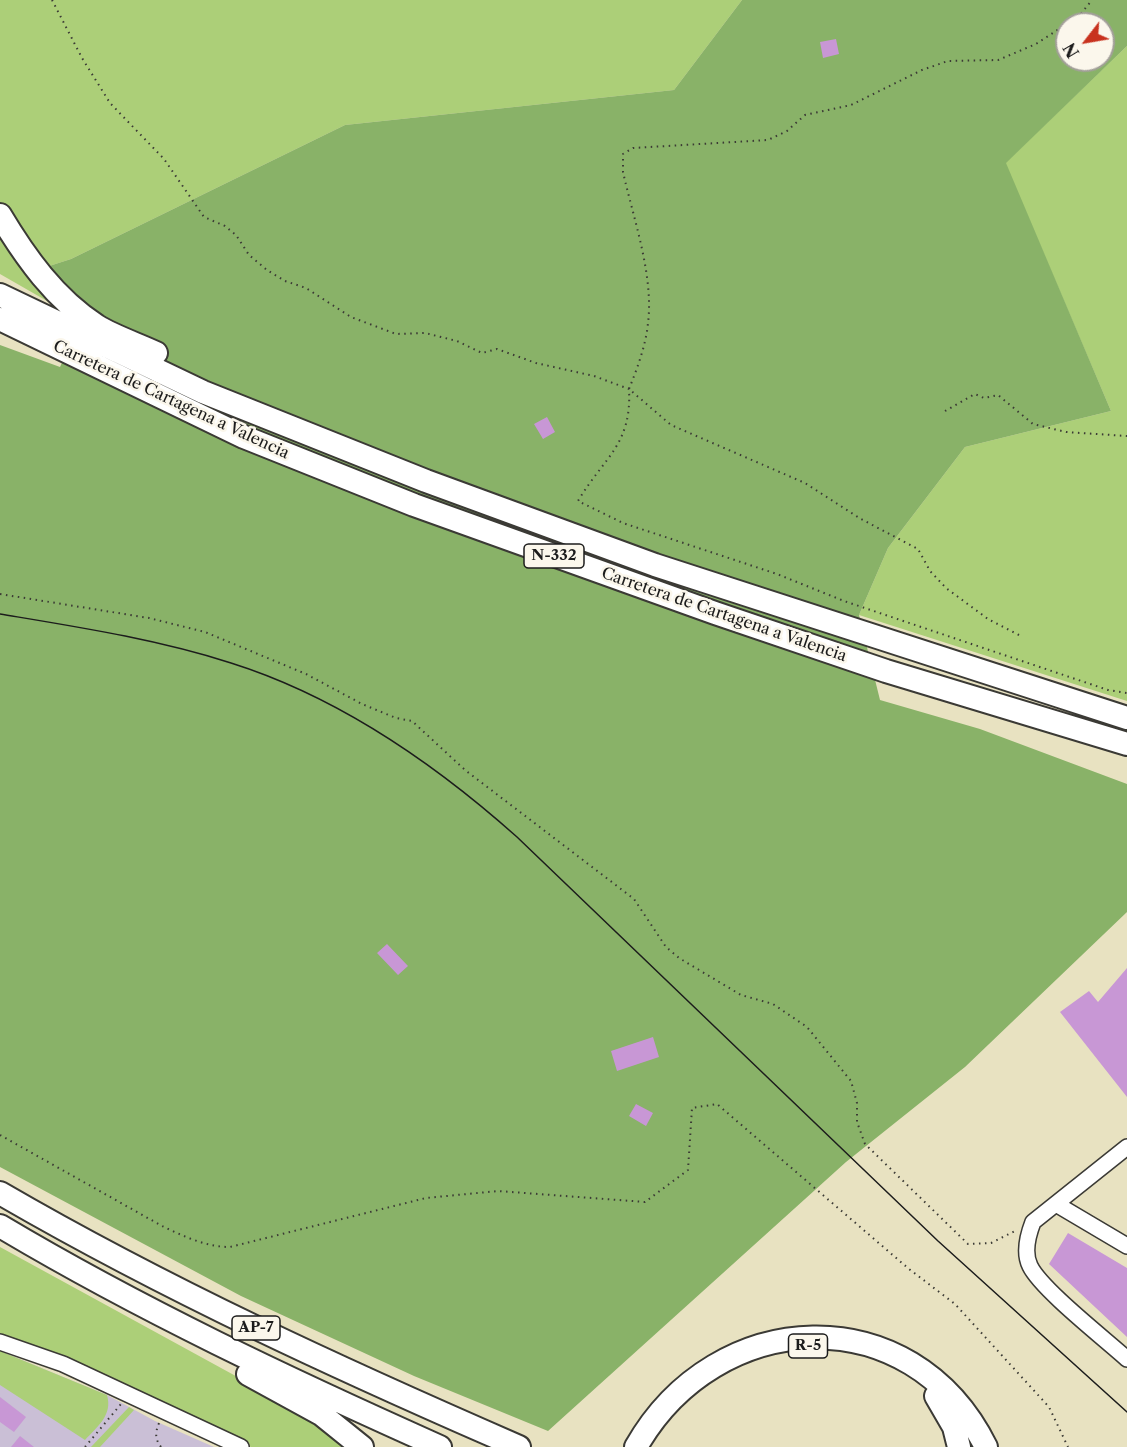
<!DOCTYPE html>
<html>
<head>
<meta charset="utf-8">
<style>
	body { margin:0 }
	#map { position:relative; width:1127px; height:1447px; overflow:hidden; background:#e8e2c1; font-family:"Libre Caslon Text",serif }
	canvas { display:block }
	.north { position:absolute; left:1055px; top:12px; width:60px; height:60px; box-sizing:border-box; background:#fbf7ec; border:2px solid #a29f99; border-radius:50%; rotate:239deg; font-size:16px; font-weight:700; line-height:24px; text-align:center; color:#1c1c1c }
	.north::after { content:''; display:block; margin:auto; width:21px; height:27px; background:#c8321e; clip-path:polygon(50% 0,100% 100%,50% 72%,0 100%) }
</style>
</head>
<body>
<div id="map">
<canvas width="1127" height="1447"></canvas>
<div class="north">N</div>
</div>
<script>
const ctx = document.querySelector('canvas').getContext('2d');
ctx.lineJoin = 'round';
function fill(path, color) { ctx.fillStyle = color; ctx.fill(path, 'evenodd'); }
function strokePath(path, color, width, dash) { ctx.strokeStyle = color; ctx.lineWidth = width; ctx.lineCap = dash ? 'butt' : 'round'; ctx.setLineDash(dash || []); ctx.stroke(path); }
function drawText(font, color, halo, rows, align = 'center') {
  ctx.font = font + ' "Libre Caslon Text",serif'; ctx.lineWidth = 5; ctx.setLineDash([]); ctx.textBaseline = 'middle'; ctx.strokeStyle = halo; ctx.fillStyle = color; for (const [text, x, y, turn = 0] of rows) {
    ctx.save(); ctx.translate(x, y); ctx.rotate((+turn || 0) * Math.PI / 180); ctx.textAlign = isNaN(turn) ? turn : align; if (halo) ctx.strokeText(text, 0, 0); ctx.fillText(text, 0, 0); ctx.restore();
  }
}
fill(new Path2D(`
	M0,1351L107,1395L155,1421L214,1447H0Z`), '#cabfd6');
fill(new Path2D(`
	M0,0H742L674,90L345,125L71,259L43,268L0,205Z
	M1127,46V701L859,615L888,548L965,447L1111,411L1005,163Z
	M0,233L61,309L0,274Z
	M0,1247L296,1409L348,1447H251L0,1336Z
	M0,1351L107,1395C113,1415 97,1427 85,1440L0,1385Z
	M129,1407L134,1410L100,1447H91Z`), '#accf78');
fill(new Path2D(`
	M742,0H1127V46L1006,163L1111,411L965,447L888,548L859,615L880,700L980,729L1127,784V912L965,1067L846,1162L548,1431L414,1376L241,1296L0,1167V345L60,367L83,318L43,268L71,259L345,125L674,90ZM1067,24H1103V60H1067Z`), '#89b268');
fill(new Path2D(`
	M836,39L839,54L823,58L820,42Z
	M547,417L555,432L543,439L534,424Z
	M387,944L408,966L398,975L377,953Z
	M1127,968V1097L1060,1012L1089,991L1098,1002Z
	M653,1037L659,1057L617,1071L611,1051Z
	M636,1104L653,1113L646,1126L629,1116Z
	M1068,1233L1127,1268V1337L1049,1264Z
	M0,1397L26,1417L14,1432L0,1422Z
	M20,1436L34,1447H11Z`), '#c897d5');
const minor = new Path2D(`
	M1127,1147L1033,1222C1028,1235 1023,1252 1030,1266C1041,1289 1105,1339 1127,1359
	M1056,1204L1127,1246
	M0,1342L63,1364L241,1447`);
const highway = new Path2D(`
	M0,215C25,257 55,299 97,326C115,337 137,344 156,353
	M0,295L203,392L426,481L655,565L1127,718
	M0,319L244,437L414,505L715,613L886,671L1127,744
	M0,1193C167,1290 342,1370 519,1447
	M0,1226C141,1310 290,1380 440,1447
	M248,1374L321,1414L362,1447
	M936,1396L954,1427L959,1447
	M636,1447C716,1306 911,1296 986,1447`);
strokePath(minor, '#3b3a35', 18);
strokePath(highway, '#3b3a35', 26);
strokePath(new Path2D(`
	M52,0L82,58L110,103L164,159L204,217L225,226L236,235L249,255L267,270L285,281L306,288L351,317L396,334L425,333L457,341L482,353L497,349L536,363L594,376L629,389C632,445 604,457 578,501L623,523L777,574L844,601L1108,690L1127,693
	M945,411L975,394L984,398L998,395L1033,424L1066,432L1127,436
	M0,594L149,618L205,632L306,674L362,704L396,718L412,721L465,770L634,899L666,947L679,958L741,995L773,1004L807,1027L851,1081L857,1103V1122L865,1144L968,1244L991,1243L1017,1230
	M1019,635L988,619L946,588L930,571L918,549L861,519L805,483L671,425L629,389C637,369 646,345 648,323C654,276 633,217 623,172V154L633,148L768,140L787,131L805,115L851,105L922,70L948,61L998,60L1036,44L1079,16L1092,0
	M0,1135L162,1226C183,1236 206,1247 230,1247L426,1198L498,1191L645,1202L688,1170L692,1108L717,1104L909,1269L955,1304L1049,1407L1068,1447
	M159,1423C155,1433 155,1439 161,1447
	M85,1447L121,1404`), '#3b3a35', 2, [1.5, 4.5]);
strokePath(minor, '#fff', 15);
strokePath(highway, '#fff', 22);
strokePath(new Path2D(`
	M0,614C78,627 156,639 231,663C339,697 434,763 517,837L938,1241L1127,1412`), '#1c1c1c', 1.5);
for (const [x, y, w] of [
	[554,556,60],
	[256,1328,48],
	[808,1346,39]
]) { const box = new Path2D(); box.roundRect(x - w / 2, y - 12, w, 24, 4.5); ctx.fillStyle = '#fbf7ec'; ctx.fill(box); strokePath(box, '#1c1c1c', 1.5); }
drawText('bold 15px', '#1c1c1c', null, [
	["N-332",554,556],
	["AP-7",256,1328],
	["R-5",808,1346]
]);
drawText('16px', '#1c1c1c', '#fbf7ec', [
	["Carretera de Cartagena a Valencia",171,400,25],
	["Carretera de Cartagena a Valencia",724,615,19]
]);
</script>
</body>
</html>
